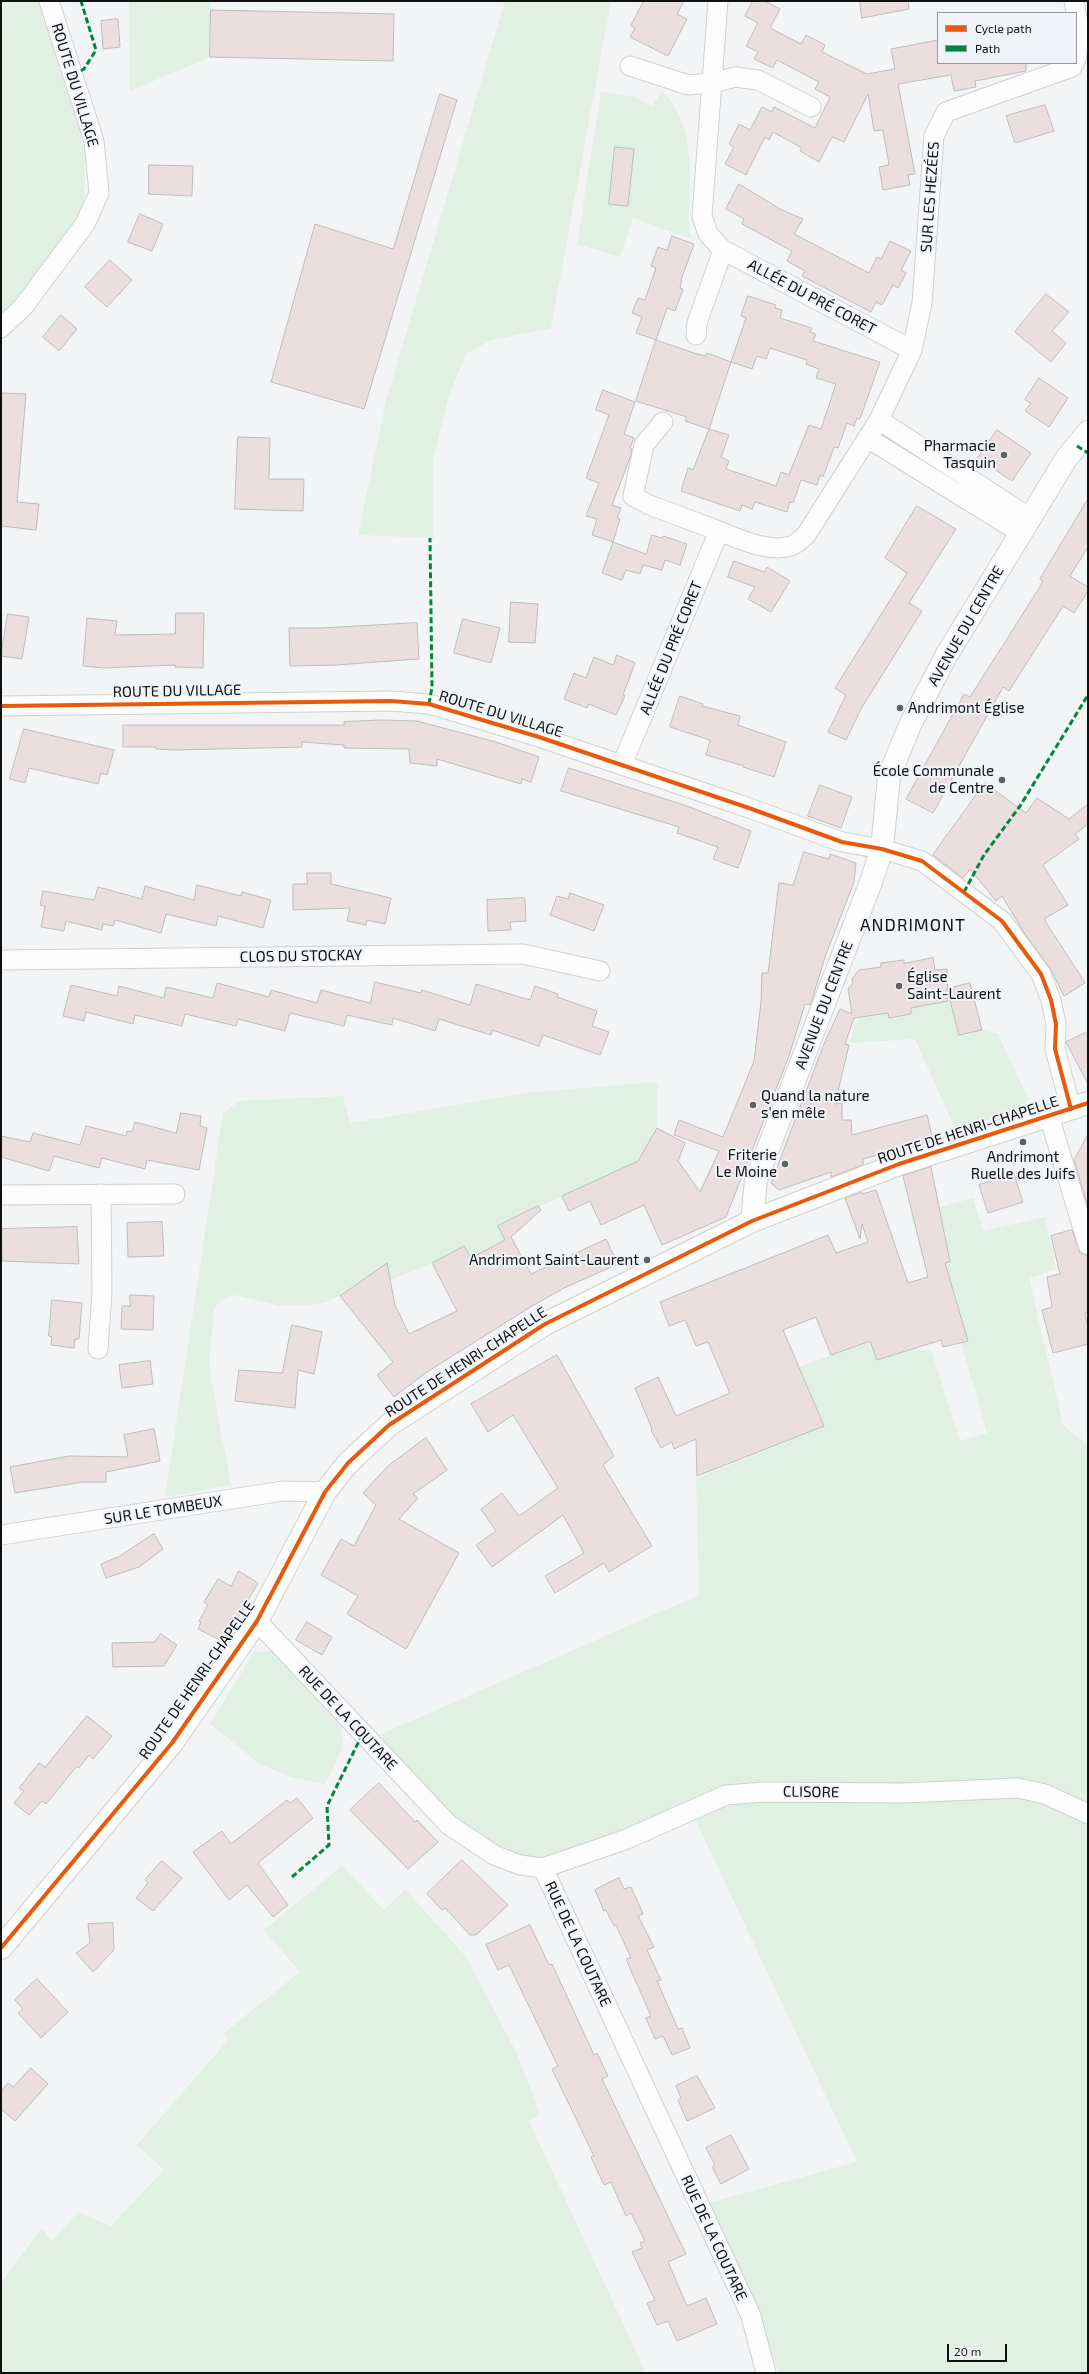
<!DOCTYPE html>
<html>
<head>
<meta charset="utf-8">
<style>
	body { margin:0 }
	#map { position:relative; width:1089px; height:2374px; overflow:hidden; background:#f2f4f6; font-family:"Exo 2",sans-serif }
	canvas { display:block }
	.frame { position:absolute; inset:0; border:2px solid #101112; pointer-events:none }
	.legend { position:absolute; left:937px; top:12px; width:140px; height:52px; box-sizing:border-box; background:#f0f4f8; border:1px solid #96999c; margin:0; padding:5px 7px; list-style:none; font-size:12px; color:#101112 }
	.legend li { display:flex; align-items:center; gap:8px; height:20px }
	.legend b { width:20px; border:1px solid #96999c }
	.scale { position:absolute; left:947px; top:2344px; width:60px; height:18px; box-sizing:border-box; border:2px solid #101112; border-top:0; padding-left:5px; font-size:12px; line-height:14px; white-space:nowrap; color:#101112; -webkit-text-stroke:3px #f0f4f8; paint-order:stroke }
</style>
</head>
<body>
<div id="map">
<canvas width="1089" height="2374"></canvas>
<div class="frame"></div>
<ul class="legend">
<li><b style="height:5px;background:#e8590c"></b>Cycle path</li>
<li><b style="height:5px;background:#00873e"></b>Path</li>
</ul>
<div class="scale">20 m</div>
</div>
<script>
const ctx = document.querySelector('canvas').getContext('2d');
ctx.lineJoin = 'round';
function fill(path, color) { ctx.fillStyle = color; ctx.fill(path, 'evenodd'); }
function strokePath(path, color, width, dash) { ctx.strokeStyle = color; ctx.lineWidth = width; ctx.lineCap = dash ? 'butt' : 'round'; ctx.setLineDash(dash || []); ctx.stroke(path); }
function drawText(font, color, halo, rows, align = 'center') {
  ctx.font = font + ' "Exo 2",sans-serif'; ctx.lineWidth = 4; ctx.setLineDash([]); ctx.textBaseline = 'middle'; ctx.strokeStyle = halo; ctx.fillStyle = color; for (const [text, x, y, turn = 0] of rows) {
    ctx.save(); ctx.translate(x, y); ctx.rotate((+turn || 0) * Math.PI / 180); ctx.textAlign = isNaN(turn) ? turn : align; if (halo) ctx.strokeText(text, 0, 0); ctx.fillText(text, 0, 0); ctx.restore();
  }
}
fill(new Path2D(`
	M1,1H38L85,149L84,219L64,244L1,315Z
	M129,1H211L210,57L130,91Z
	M505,1H611L551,328L491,340L466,354L449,395L433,460L434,538L358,535L386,401Z
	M662,91C699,127 688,184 689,230L692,239L633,218L620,257L577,244L601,92L636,97L652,106Z
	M948,992L959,1035L982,1030L998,1034L1028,1098L1023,1107L956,1131L915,1039L849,1043L858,1018L888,1013L889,1017L911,1014V1008L940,1003L938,993Z
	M658,1082L657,1128L638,1161L498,1226L505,1240L471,1258L464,1246L432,1263L390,1280L387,1263L340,1296L325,1302L306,1306H281L234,1295L220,1301L214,1309L210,1354V1373L231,1485L165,1497L223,1113L239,1101L343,1096L350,1123L534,1092Z
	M973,1198L983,1231L1045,1217L1056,1269L1029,1278L1063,1425L1088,1446V1805L1030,1779L896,1786H737L556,1858C545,1858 533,1861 522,1859C460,1847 416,1781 377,1736L699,1595L696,1479L824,1426L799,1367L870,1341L877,1360L914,1349L932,1352L960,1441L987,1433L961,1343L945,1263L950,1262L939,1207Z
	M272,1651L340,1726C348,1747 334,1765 325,1784L290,1777L260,1764L210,1724L254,1652Z
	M1005,1798L1046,1799L1088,1823V2373H779L745,2283L705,2204L857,2162L693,1815L721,1807L768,1799Z
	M342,1866L384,1910L405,1889L467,1958L518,2056L540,2114L529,2121L646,2373H1V2282L42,2228L52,2241L78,2212L111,2226L164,2170L137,2145L229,2039L224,2033L300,1972L264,1930Z`), '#e0f1e3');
const building = new Path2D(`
	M644,1H684L677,14L687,19L668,56L630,37L635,28L631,26Z
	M753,1H765L780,9L770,28L801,44L806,35L825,45L822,52L867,74L895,69L891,49L938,40V63H1026V71L975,81L976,87L954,91L951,75L898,84L915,174L908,175L910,185L883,190L879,167L889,165L883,130L874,131L868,94L844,142L832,137L819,162L800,151L802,148L773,132L769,140L765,137L746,175L725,164L734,147L729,144L739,124L750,130L762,107L772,112L774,107L815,128L830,97L815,89L819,82L777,60L773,68L754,59L758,52L746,46L758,23L745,16Z
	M860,1H908L909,9L862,18Z
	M211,10L394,14L393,61L210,57Z
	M118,19L120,47L103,49L101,21Z
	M440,94L457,100L364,409L271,382L315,224L393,249Z
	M1045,105L1054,131L1015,143L1006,116Z
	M615,147L634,149L628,206L609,204Z
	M149,165L193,166L192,196L149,194Z
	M739,184L782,210L803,219L794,234L869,273L877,257L881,259L890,241L911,251L901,270L906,273L898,288L893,285L882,305L876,302L871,312L802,276L805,271L787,261L792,251L742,224L744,219L726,209Z
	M140,214L163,224L152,251L128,242Z
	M672,236L694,244L682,277L680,288L683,289L675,311L667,308L656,340L636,333L642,317L632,313L638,298L645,300L656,268L651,266L658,247L667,250Z
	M110,260L132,280L107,307L85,287Z
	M1046,294L1069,312L1052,331L1066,343L1051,362L1015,332Z
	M748,296L776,305L775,308L782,310L780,318L812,328L810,332L816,334L813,341L880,362L860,419L857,418L854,426L847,423L838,448L834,447L823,477L820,475L817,485L801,480L793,503L790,502L787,512L755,502L752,509L742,505L740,511L681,491L688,468L693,470L709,429L729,435L721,457L729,461L726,469L776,486L781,472L789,475L809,425L821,429L836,384L816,378L819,369L806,364L807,360L770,348L766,359L757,356L752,369L731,362L746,318L741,316Z
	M61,315L77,329L59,351L43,337Z
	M656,340L697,354L706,356L707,353L731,362L709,429L685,421L687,417L636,401Z
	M1039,378L1068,398L1049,427L1025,411L1031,403L1025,400Z
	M603,390L635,402L624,434L634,438L630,448L632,449L631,455L612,505L621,508L617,518L620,519L613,542L592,535L597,519L586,516L599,483L586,478L609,415L596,410Z
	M2,393L26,394L17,502L39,504L36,530L1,526Z
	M997,430L1031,453L1012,481L978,458Z
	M238,437L270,438L269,479H304L303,511L235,509Z
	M1088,499V547L1070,576L1088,587V591L1074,613L1063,606L1009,691L1003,687L933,813L906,799L964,694L970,697L1043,582L1040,579Z
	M917,506L956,529L909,603L922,611L861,709L846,740L828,732L846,695L835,688L907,573L885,558Z
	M652,535L662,538L663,536L687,544L680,565L665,560L662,570L643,565L640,574L626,570L622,580L602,573L613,542L646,554Z
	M734,561L764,572L767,567L790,581L771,612L748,599L755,587L728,577Z
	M511,602L538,604L535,643L509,642Z
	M176,613H204L203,668L175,667V665L103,668L83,666L87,618L117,621L115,635L175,634Z
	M8,614L29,617L22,659L1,656Z
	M463,619L500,628L491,663L454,653Z
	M417,623L419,659L336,665L290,666L289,628H321Z
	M617,655L635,663L623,695L625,696L616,715L589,704L587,708L564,699L574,673L586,678L594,657L613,665Z
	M680,696L703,704L702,706L740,716L738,725L786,742L774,777L743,767L744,766L706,755L710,740L670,727Z
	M381,720L417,721L496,742L539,757L531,782L522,779L521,784L437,759V766L410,763L409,749L344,748V745L302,742V747L260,748L175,750L156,749V747H123V725H344V722Z
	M24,729L114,750L107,775L101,773L98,784L29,768L25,783L10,779Z
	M569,768L687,806L751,831L738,868L713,859L718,847L677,833L679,827L561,791Z
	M985,783L1026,813L1037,798L1069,819L1088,804V824L1075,834L1079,839L1043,865L1068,905L1044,919L1085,983L1064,996L1050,968L1025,934L1002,896L996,901L970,869L963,878L933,855Z
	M820,785L852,797L841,828L808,816Z
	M804,852L829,859L830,854L856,863L854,882L825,957L812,1000L810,1005L805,1004L789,1056L726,1217L662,1245L644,1205L601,1225L590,1201L569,1211L562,1196L638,1161L657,1128L685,1143L678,1161L700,1192L719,1151L674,1135L679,1120L723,1137L754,1061L761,1002L762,973H768L779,883L793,885Z
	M307,873H331V884L391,898L385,924L367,920L366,925L347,921L350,908L293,910V884H307Z
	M197,885L241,896L242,892L271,900L263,928L218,916L216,926L166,914L161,933L115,920L113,926L103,924L102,930L66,921L64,931L41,927L45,906L40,905L43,891L94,900L98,887L142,899L145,886L194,900Z
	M570,893L604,905L594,931L550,915L557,896L568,899Z
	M525,898L526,921L510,922L511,930L488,931L487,900Z
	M933,958L935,970L947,969L948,1001L911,1008V1014L889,1018L888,1013L854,1018L845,1044L849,1045L835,1104L842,1103V1120H851L852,1135L927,1115L933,1140L897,1152L896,1150L863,1159V1165L831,1177V1172L779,1190L771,1183L824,1044L840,1009L852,1014L848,989L853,983L852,979L859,970L881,967V963L904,960V963Z
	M375,982L421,993L422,990L470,1005L476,984L530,1000L535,986L558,994L557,997L597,1011L592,1026L609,1032L600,1055L543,1035L539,1046L492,1030L491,1035L439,1019L435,1031L393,1018L392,1025L347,1015L344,1026L290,1013L285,1031L238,1019L236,1026L185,1014L182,1026L135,1015L133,1024L86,1012L84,1021L63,1016L71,985L117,996L119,986L164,998L166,987L213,998L217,983L269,997L271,990L317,1003L321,990L370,1003Z
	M970,983L982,1030L959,1035L947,989Z
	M1088,1032V1084L1066,1042Z
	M181,1113L201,1116L200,1126L207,1128L199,1170L147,1160L145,1169L102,1158L99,1168L54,1156L49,1171L1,1157V1136L30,1142L33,1133L80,1145L86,1126L126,1136L127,1131L132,1132L135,1122L176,1133Z
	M1088,1135V1207L1074,1160Z
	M931,1167L950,1262L945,1263L968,1341L943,1347L941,1340L877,1360L870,1341L831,1355L816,1317L783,1330L824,1426L697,1476L696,1439L674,1449L672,1442L661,1448L651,1430L652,1429L635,1388L658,1377L676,1416L730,1393L708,1342L696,1346L685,1320L669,1326L660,1302L828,1235L836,1253L868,1242L862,1224L860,1239L845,1198L862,1192V1194L876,1190L908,1283L928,1277L903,1176Z
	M1014,1174L1023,1202L988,1213L979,1185Z
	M538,1206L541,1210L511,1237L531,1274L606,1239L618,1264L564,1288L532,1306L427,1372L394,1397L377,1375L393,1362L340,1296L387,1263L395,1305L409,1334L457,1311L432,1263L464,1246L471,1258L505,1240L498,1226Z
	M162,1222L164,1256L128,1257L127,1223Z
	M77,1227L79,1264L2,1261L1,1229Z
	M1072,1230L1080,1253L1088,1256V1312L1085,1313L1088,1328V1344L1053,1353L1042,1310L1052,1307L1047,1277L1060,1274L1051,1236Z
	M130,1295L154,1296L153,1330L121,1329L122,1306H130Z
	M52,1300L82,1303L79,1339H75L74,1348L51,1345L52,1337L49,1336Z
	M292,1325L322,1332L314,1374L298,1370L295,1408L235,1401L239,1370L282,1373Z
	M557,1355L614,1456L603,1465L652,1546L609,1572L604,1563L555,1593L545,1576L584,1553L563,1515L492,1567L476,1545L496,1531L481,1509L502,1493L519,1516L558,1488L513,1415L488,1432L471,1404Z
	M150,1361L153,1384L122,1388L119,1365Z
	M154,1429L160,1461L106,1472V1482H83L15,1493L10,1467L69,1456L128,1457L124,1435Z
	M426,1438L447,1470L413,1494L418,1498L399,1519L459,1553L406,1649L347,1614L358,1596L321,1575L341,1539L354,1546L376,1505L363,1493L388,1466Z
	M154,1534L163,1549L139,1567L106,1578L101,1564L118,1557Z
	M239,1571L258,1583L224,1642L198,1629L201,1622L199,1621L208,1605L204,1602L218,1579L231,1586Z
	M307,1622L332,1637L322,1655L296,1640Z
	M161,1634L177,1645L164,1666L113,1667L112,1643L154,1642Z
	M87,1716L112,1736L93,1759L89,1755L79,1768L77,1766L46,1804L42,1801L29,1815L14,1803L24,1791L19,1788L39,1763L45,1767Z
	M379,1783L415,1822L417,1820L438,1842L408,1869L350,1810Z
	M297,1798L313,1818L258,1863L288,1905L273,1917L247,1885L229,1900L193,1852L222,1831L231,1844L287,1800L290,1803Z
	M462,1860L508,1905L476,1935H470L445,1908L442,1910L427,1894Z
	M162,1861L182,1878L153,1911L136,1898L148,1883L145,1880Z
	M619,1878L624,1889L631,1887L643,1914L638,1916L654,1947L647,1950L661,1980L657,1981L678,2029L682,2028L690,2048L672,2055L663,2036L655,2039L646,2018L651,2016L626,1959L631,1958L616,1925L614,1926L606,1910L604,1911L595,1890Z
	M113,1923L114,1950L93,1972L76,1953L90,1943L88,1924Z
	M530,1925L549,1965L552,1964L594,2055L597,2053L608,2076L602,2079L686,2254L668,2262L687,2306L706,2298L717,2324L677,2341L668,2321L657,2325L647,2303L655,2300L632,2252L642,2248L640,2243L645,2241L631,2213L626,2216L611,2182L604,2185L591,2157L594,2156L552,2069L558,2066L509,1965L498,1970L486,1945Z
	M37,1979L68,2012L41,2038L18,2013L23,2009L15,2000Z
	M31,2068L48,2084L15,2121L1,2109V2091L8,2083L13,2087Z
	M697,2076L715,2108L687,2121L678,2100L681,2098L676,2086Z
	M731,2135L749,2169L721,2184L712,2167L715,2165L706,2148Z`);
fill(building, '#eadfde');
strokePath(building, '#bcbcbd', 1);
const minor = new Path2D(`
	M718,1L702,216L708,234L723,250L912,350
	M1074,1L1080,34L1076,59
	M630,66L688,85L713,83L735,77L758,80L811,107
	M1,328L23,307L85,224L99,193L94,141L49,1
	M696,335L697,323L723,250
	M879,420L1030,518
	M663,422L644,445L633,496L647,504L719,531
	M869,439L1021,533
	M1,706L391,701L429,704L539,737L749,808L842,842L882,849L922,861L1002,921L1041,974L1051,1000L1056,1024L1055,1049L1071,1109
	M622,765L719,531C739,539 769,553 791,546C797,544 802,538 806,535L879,420L912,350L922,303L934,136L946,112L1072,67L1074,63
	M1,960L523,954L600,971
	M1049,1116L1088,1245
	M1,1195L175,1194
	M98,1349L102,1292L101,1194
	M1,1535L283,1491L325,1492
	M257,1621L449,1825L494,1855L520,1865L543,1868L627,1839L726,1795L764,1792L904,1793L1018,1788L1045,1794L1088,1814
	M543,1868L751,2316L766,2373`);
const tertiary = new Path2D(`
	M752,1221L756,1180L871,882L882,849L889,776L910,725L946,656L1021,533L1066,459L1088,432
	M1,1948L172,1743L257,1621L325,1492L348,1463L389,1425L545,1324L752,1221L899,1164L1088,1103`);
strokePath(minor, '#ced0d1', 21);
strokePath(tertiary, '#ced0d1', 24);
strokePath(minor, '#fdfdfe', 19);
strokePath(tertiary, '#fdfdfe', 22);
strokePath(new Path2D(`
	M73,75L84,69L96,50L81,1
	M1077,446L1088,453
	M429,704L432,687L430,538
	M964,892L984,855L1020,806L1088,695
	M292,1877L329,1845L327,1806L363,1733`), '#00873e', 3, [6, 3]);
strokePath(new Path2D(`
	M1,706L391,701L429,704L539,737L749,808L842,842L882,849L922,861L1002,921L1041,974L1051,1000L1056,1024L1055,1049L1071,1109
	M1,1948L172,1743L257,1621L325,1492L348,1463L389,1425L545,1324L752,1221L899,1164L1088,1103`), '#e8590c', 4);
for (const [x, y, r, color] of [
	[1004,455,4,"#5f6062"],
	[900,708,4,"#5f6062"],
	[1002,780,4,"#5f6062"],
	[899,986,4,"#5f6062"],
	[753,1105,4,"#5f6062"],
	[1023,1142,4,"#5f6062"],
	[785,1164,4,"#5f6062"],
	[647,1260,4,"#5f6062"]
]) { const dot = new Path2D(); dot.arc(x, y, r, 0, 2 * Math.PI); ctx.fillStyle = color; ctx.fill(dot); strokePath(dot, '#f0f4f8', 1.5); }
drawText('15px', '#101112', '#f0f4f8', [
	["ROUTE DU VILLAGE",75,85,73],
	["SUR LES HEZÉES",930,197,-86],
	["ALLÉE DU PRÉ CORET",812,297,28],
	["AVENUE DU CENTRE",966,626,-60],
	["ALLÉE DU PRÉ CORET",671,648,-68],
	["ROUTE DU VILLAGE",177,691,-1],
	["ROUTE DU VILLAGE",501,714,17],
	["CLOS DU STOCKAY",301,956,-1],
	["AVENUE DU CENTRE",824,1005,-69],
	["ROUTE DE HENRI-CHAPELLE",968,1130,-18],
	["ROUTE DE HENRI-CHAPELLE",466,1362,-33],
	["SUR LE TOMBEUX",163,1510,-9],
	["ROUTE DE HENRI-CHAPELLE",197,1680,-55],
	["RUE DE LA COUTARE",348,1718,47],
	["CLISORE",811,1792,1],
	["RUE DE LA COUTARE",578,1944,65],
	["RUE DE LA COUTARE",714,2238,65]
]);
drawText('15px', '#101112', '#f0f4f8', [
	["Pharmacie",996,446],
	["Tasquin",996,463],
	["Andrimont Église",908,708,"left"],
	["École Communale",994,771],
	["de Centre",994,788],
	["Église",907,977,"left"],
	["Saint-Laurent",907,994,"left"],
	["Quand la nature",761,1096,"left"],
	["s'en mêle",761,1113,"left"],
	["Friterie",777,1155],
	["Le Moine",777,1172],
	["Andrimont",1023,1157,"center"],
	["Ruelle des Juifs",1023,1174,"center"],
	["Andrimont Saint-Laurent",639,1260]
], 'right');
ctx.letterSpacing = '1px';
drawText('17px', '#101112', '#f0f4f8', [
	["ANDRIMONT",913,925]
]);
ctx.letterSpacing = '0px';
</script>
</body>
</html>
